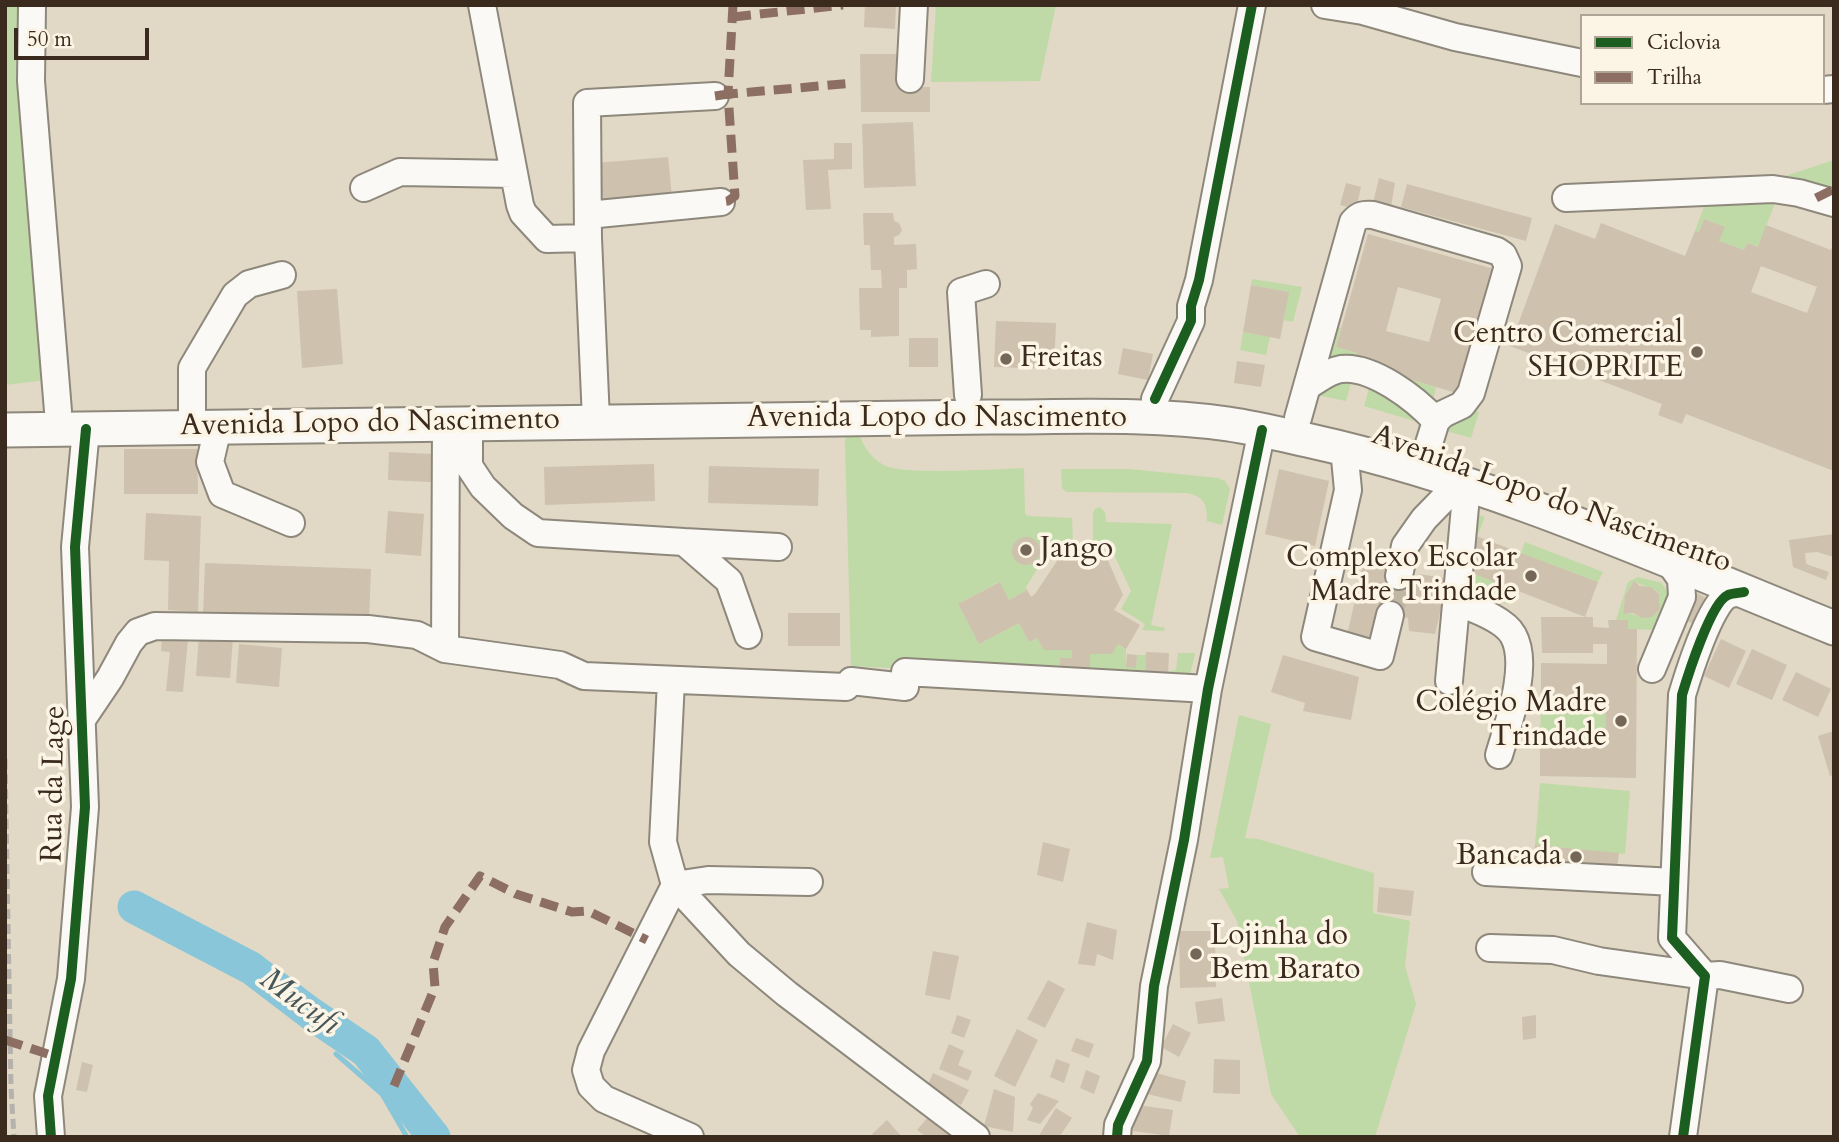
<!DOCTYPE html>
<html>
<head>
<meta charset="utf-8">
<style>
	body { margin:0 }
	#map { position:relative; width:1839px; height:1142px; overflow:hidden; background:#e1d9c5; font-family:Cardo,serif }
	canvas { display:block }
	.frame { position:absolute; inset:0; border:7px solid #3b2a1e; pointer-events:none }
	.legend { position:absolute; left:1580px; top:14px; width:245px; height:91px; box-sizing:border-box; background:#fcf5e5; border:2px solid #afa495; margin:0; padding:9px 12px; list-style:none; font-size:21px; color:#3b2a1e }
	.legend li { display:flex; align-items:center; gap:14px; height:35px }
	.legend b { width:35px; border:2px solid #afa495 }
	.scale { position:absolute; left:14px; top:28px; width:135px; height:32px; box-sizing:border-box; border:4px solid #3b2a1e; border-top:0; padding-left:9px; font-size:21px; line-height:24px; white-space:nowrap; color:#3b2a1e; -webkit-text-stroke:5px #fcf5e5; paint-order:stroke }
</style>
</head>
<body>
<div id="map">
<canvas width="1839" height="1142"></canvas>
<div class="frame"></div>
<ul class="legend">
<li><b style="height:9px;background:#1b5e20"></b>Ciclovia</li>
<li><b style="height:9px;background:#8d6e63"></b>Trilha</li>
</ul>
<div class="scale">50 m</div>
</div>
<script>
const ctx = document.querySelector('canvas').getContext('2d');
ctx.lineJoin = 'round';
function fill(path, color) { ctx.fillStyle = color; ctx.fill(path, 'evenodd'); }
function strokePath(path, color, width, dash) { ctx.strokeStyle = color; ctx.lineWidth = width; ctx.lineCap = dash ? 'butt' : 'round'; ctx.setLineDash(dash || []); ctx.stroke(path); }
function drawText(font, color, halo, rows, align = 'center') {
  ctx.font = font + ' Cardo,serif'; ctx.lineWidth = 7; ctx.setLineDash([]); ctx.textBaseline = 'middle'; ctx.strokeStyle = halo; ctx.fillStyle = color; for (const [text, x, y, turn = 0] of rows) {
    ctx.save(); ctx.translate(x, y); ctx.rotate((+turn || 0) * Math.PI / 180); ctx.textAlign = isNaN(turn) ? turn : align; if (halo) ctx.strokeText(text, 0, 0); ctx.fillText(text, 0, 0); ctx.restore();
  }
}
fill(new Path2D(`
	M5,5H32L55,379L5,385Z
	M936,5H1056L1040,81L931,82Z
	M1834,160V193L1773,180Z
	M1777,198L1758,247L1747,243L1744,250L1719,241L1724,227L1704,219L1699,232L1695,231L1706,202Z
	M1252,279L1302,287L1293,322L1284,320L1288,292L1251,285Z
	M1330,325L1341,328L1336,347L1357,353L1354,364L1436,387L1433,401L1328,366Z
	M1243,332L1270,337L1266,355L1240,350Z
	M1352,380L1346,401L1316,395L1319,386Z
	M1370,385L1386,389L1424,424L1364,406Z
	M1468,410L1479,412L1471,438L1440,429Z
	M848,427H857C861,443 870,459 886,466C906,475 997,469 1024,468L1025,514L1029,516L1072,518L1073,542L1055,541L1026,587L1027,590L1009,600L999,582L958,604L979,644L1019,623L1029,642L1037,638L1044,650H1072V658L1090,676V654H1111L1118,644L1126,649V667H1136L1137,655H1146L1145,676L1176,670L1178,653H1195L1188,684L851,666L845,441Z
	M1061,469H1130L1218,478L1225,481L1230,489L1222,525L1207,521C1207,505 1205,497 1187,493L1066,492L1062,488Z
	M1100,507L1105,512L1106,522L1172,524L1151,625L1165,628L1164,631L1142,630L1145,624L1121,609L1131,591L1109,544L1093,543V513L1095,509Z
	M1469,511L1485,517L1464,570L1514,589L1509,604L1462,596Z
	M1525,542L1603,572L1598,582L1521,553Z
	M1638,577L1662,583L1671,598L1658,630L1628,629L1627,620H1616L1628,582ZM1634,581C1642,587 1652,585 1659,594L1660,609C1649,624 1637,613 1623,613L1625,596Z
	M1541,696L1606,697L1605,746L1540,745Z
	M1239,715L1271,724L1245,838L1258,839L1374,873L1373,913L1410,921L1405,966L1416,1004L1375,1137H1300L1271,1094L1237,921L1219,889L1229,888L1223,857L1210,858Z
	M1540,783L1630,791L1625,854L1535,845Z`), '#bfdaa6');
strokePath(new Path2D(`
	M336,1054L382,1094L407,1137`), '#8ac6d9', 5);
strokePath(new Path2D(`
	M134,907L251,968L310,1013L366,1051L434,1137`), '#8ac6d9', 33);
fill(new Path2D(`
	M865,5H896L895,29L864,27Z
	M860,54H901L902,87H930V112H861Z
	M913,122L916,186L864,188L862,124Z
	M834,143H852V169L828,170L831,209L806,210L803,160L834,159Z
	M668,157L672,197L599,203L596,163Z
	M1379,178L1395,183L1390,212L1372,207Z
	M1346,183L1361,187L1356,209L1340,205Z
	M1407,184L1532,218L1526,241L1401,207Z
	M863,213H893L894,221L899,223L902,230L899,235L894,237V245L916,244L917,269L907,270V288H899V336L871,337V330H860L859,288H882L881,270H871L870,245H864Z
	M1704,219L1725,227L1719,241L1744,250L1747,243L1758,247L1766,225L1831,250L1834,243V471L1686,414L1682,424L1658,415L1662,404L1510,346L1555,224L1595,239L1601,223L1685,256L1695,231L1699,232ZM1761,266L1817,287L1807,313L1751,292Z
	M1368,234L1494,269L1460,394L1354,363L1357,353L1336,347ZM1398,287L1441,299L1429,342L1386,331Z
	M1251,285L1289,292L1280,339L1243,332Z
	M337,289L343,364L302,368L297,291Z
	M996,321L1056,323L1054,369L994,367Z
	M909,338H938V367H909Z
	M1123,348L1153,354L1148,380L1118,374Z
	M1237,361L1265,365L1261,387L1234,383Z
	M124,449H197L198,494H124Z
	M389,452L432,454L431,482L388,480Z
	M654,464L655,501L545,505L544,467Z
	M709,466L819,469L818,506L708,503Z
	M1279,469L1329,481L1315,546L1265,534Z
	M388,511L424,514L421,556L385,553Z
	M146,513L201,516L198,612L168,610L169,561L144,560Z
	M1834,534V557L1817,552L1805,553L1806,564L1829,572L1826,580L1793,567L1789,540Z
	M1476,536L1598,582L1585,617L1464,570Z
	M1012 551a14 14 0 1 1 28 0a14 14 0 1 1-28 0Z
	M1070,545L1095,546V555L1106,556L1123,595L1114,610L1140,625L1126,649L1118,644L1112,654H1090V677L1060,674V658H1072V650H1044L1037,638L1029,642L1019,623L979,644L958,604L1000,582L1009,600L1027,590L1031,597L1035,594L1061,555H1070Z
	M1364,560L1392,567V574L1418,581L1420,574L1448,579L1435,634L1409,631L1408,618L1382,613L1372,649L1346,640Z
	M205,563L371,569L369,622L203,616Z
	M1634,581L1640,586L1651,587L1659,594L1660,609L1652,617L1642,618L1633,613L1623,614L1625,596Z
	M1697,593L1711,601L1696,626L1683,618Z
	M788,613H840V646H788Z
	M1541,617H1593V627L1609,628L1608,620H1628V629H1637L1636,778L1540,776V745L1605,746L1606,697L1541,696V663L1607,664V644H1593V653H1542Z
	M199,635L233,637L230,678L196,676Z
	M162,636L188,639L183,692L166,691L170,652L161,651Z
	M1721,639L1746,651L1729,688L1704,676Z
	M239,644L282,648L279,687L236,683Z
	M1752,649L1787,665L1772,700L1736,684Z
	M1146,652L1169,653L1168,677L1145,676Z
	M1127,654L1137,655L1136,668L1126,667Z
	M1283,655L1359,677L1351,720L1303,711L1305,703L1271,692Z
	M1796,672L1831,689L1818,717L1782,700Z
	M1834,731V775L1830,776L1818,736Z
	M1043,842L1070,849L1063,882L1037,875Z
	M1535,845L1619,853L1617,869L1533,861Z
	M1379,887L1414,891L1411,916L1377,912Z
	M1087,922L1117,930L1113,960L1097,954L1095,966L1078,964Z
	M1179,931H1215L1216,987L1180,988Z
	M933,951L959,956L950,1000L925,995Z
	M1048,980L1065,989L1045,1028L1027,1019Z
	M1222,998L1225,1021L1198,1024L1195,1002Z
	M957,1015L971,1020L964,1038L951,1033Z
	M1536,1015V1038L1523,1040L1522,1017Z
	M1173,1024L1191,1033L1179,1057L1161,1047Z
	M1017,1029L1038,1040L1015,1087L994,1076Z
	M1076,1038L1094,1044L1089,1058L1071,1051Z
	M949,1044L964,1051L958,1065L972,1071L968,1081L939,1069Z
	M1056,1059L1070,1064L1064,1083L1050,1077Z
	M1214,1059L1240,1060V1094L1213,1093Z
	M82,1062L93,1065L87,1092L76,1090Z
	M1086,1070L1100,1076L1094,1094L1080,1088Z
	M1152,1072L1186,1081L1181,1102L1147,1094Z
	M933,1073L969,1090L961,1105L926,1089Z
	M994,1089L1015,1097L1013,1132L984,1126Z
	M1038,1093L1059,1101L1040,1124L1027,1120L1033,1108L1030,1104Z
	M1137,1105L1173,1110L1169,1136L1133,1131Z
	M1056,1108L1072,1118L1059,1137H1038Z
	M930,1115L955,1134L953,1137H926L917,1130Z
	M887,1120L902,1137H875L872,1134Z`), '#cec1ae');
strokePath(new Path2D(`
	M1390,615L1399,576`), '#c0b6a4', 26, [26, 13]);
const minor = new Path2D(`
	M32,5L31,81L58,411
	M482,5L520,205L523,213L547,239L588,238
	M1325,5L1363,11L1455,37L1582,63
	M910,79L914,5
	M1823,90L1834,89
	M364,188L400,172L513,174
	M1566,198L1773,189L1799,193L1834,203
	M588,213L598,214L721,202
	M1307,386C1318,380 1328,371 1341,369C1372,365 1416,399 1436,421
	M968,395L961,292L986,284
	M1155,399L1191,321V306L1199,280L1252,5
	M192,410V368L235,295L249,284L282,275
	M1298,418L1353,222C1359,215 1364,214 1373,215L1497,251L1503,255L1508,266L1471,393L1462,405L1443,414L1436,421L1427,450
	M596,420L588,238L587,103L715,96
	M469,424V466L483,487L513,516L538,533L684,542
	M218,427L210,462L222,494L291,523
	M1344,448L1348,490L1315,637L1380,656L1390,615
	M1399,576L1405,546L1424,519L1459,483
	M1457,602C1474,609 1504,619 1513,635C1530,665 1508,724 1499,755
	M748,635L729,581L684,542L778,547
	M445,649L446,424
	M1652,669L1682,597L1681,579L1669,562
	M671,681L663,842L675,885L739,954L787,994L976,1137
	M1449,681L1467,485
	M81,721L110,678L129,643L138,632L155,626L368,629L417,635L445,649L560,665L584,676L846,687L851,681L905,687V672L1208,689
	M1486,872L1674,882
	M1490,948L1553,950L1599,961L1705,976L1720,975L1789,989
	M51,1137L48,1096L71,979L85,807L75,547L86,429
	M690,1137L604,1099L591,1086L586,1070L591,1051L675,885L708,880L809,882
	M1117,1137L1118,1125L1147,1061L1154,986L1184,840L1208,689L1262,430
	M1683,1137L1705,976L1672,938L1682,695C1688,675 1711,602 1728,595C1732,593 1740,593 1744,592`);
const major = new Path2D(`
	M5,430L990,417C1069,417 1150,413 1228,424C1256,428 1284,435 1311,441C1492,481 1662,559 1834,628`);
strokePath(minor, '#8e887c', 30);
strokePath(major, '#8e887c', 37);
strokePath(minor, '#faf9f6', 26);
strokePath(major, '#faf9f6', 33);
strokePath(new Path2D(`
	M5,759L11,1088L14,1137`), '#b5b2ad', 5, [10, 5]);
strokePath(new Path2D(`
	M733,5L728,94L854,83
	M733,17L843,5
	M715,96L728,94L735,196L728,201L721,202
	M1816,198L1834,189
	M5,1040L54,1056
	M394,1086L435,987L433,963L445,927L480,876L516,894L572,912L588,911L647,940`), '#8d6e63', 9, [18, 9]);
strokePath(new Path2D(`
	M1155,399L1191,321V306L1199,280L1252,5
	M51,1137L48,1096L71,979L85,807L75,547L86,429
	M1117,1137L1118,1125L1147,1061L1154,986L1184,840L1208,689L1262,430
	M1683,1137L1705,976L1672,938L1682,695C1688,675 1711,602 1728,595C1732,593 1740,593 1744,592`), '#1b5e20', 10);
for (const [x, y, r, color] of [
	[1697,352,7,"#756758"],
	[1006,359,7,"#756758"],
	[1026,550,7,"#756758"],
	[1531,576,7,"#756758"],
	[1621,721,7,"#756758"],
	[1576,857,7,"#756758"],
	[1196,954,7,"#756758"]
]) { const dot = new Path2D(); dot.arc(x, y, r, 0, 2 * Math.PI); ctx.fillStyle = color; ctx.fill(dot); strokePath(dot, '#fcf5e5', 2.5); }
drawText('30px', '#3b2a1e', '#fcf5e5', [
	["Centro Comercial",1683,335],
	["SHOPRITE",1683,369],
	["Freitas",1020,359,"left"],
	["Jango",1040,550,"left"],
	["Complexo Escolar",1517,559],
	["Madre Trindade",1517,593],
	["Colégio Madre",1607,704],
	["Trindade",1607,738],
	["Bancada",1562,857],
	["Lojinha do",1210,937,"left"],
	["Bem Barato",1210,971,"left"]
], 'right');
drawText('30px', '#3b2a1e', '#fcf5e5', [
	["Avenida Lopo do Nascimento",937,419],
	["Avenida Lopo do Nascimento",370,424,-1],
	["Avenida Lopo do Nascimento",1551,500,20],
	["Rua da Lage",55,784,-89]
]);
drawText('italic 32px', '#475659', '#fcf5e5', [
	["Mucufi",299,1003,36]
]);
</script>
</body>
</html>
